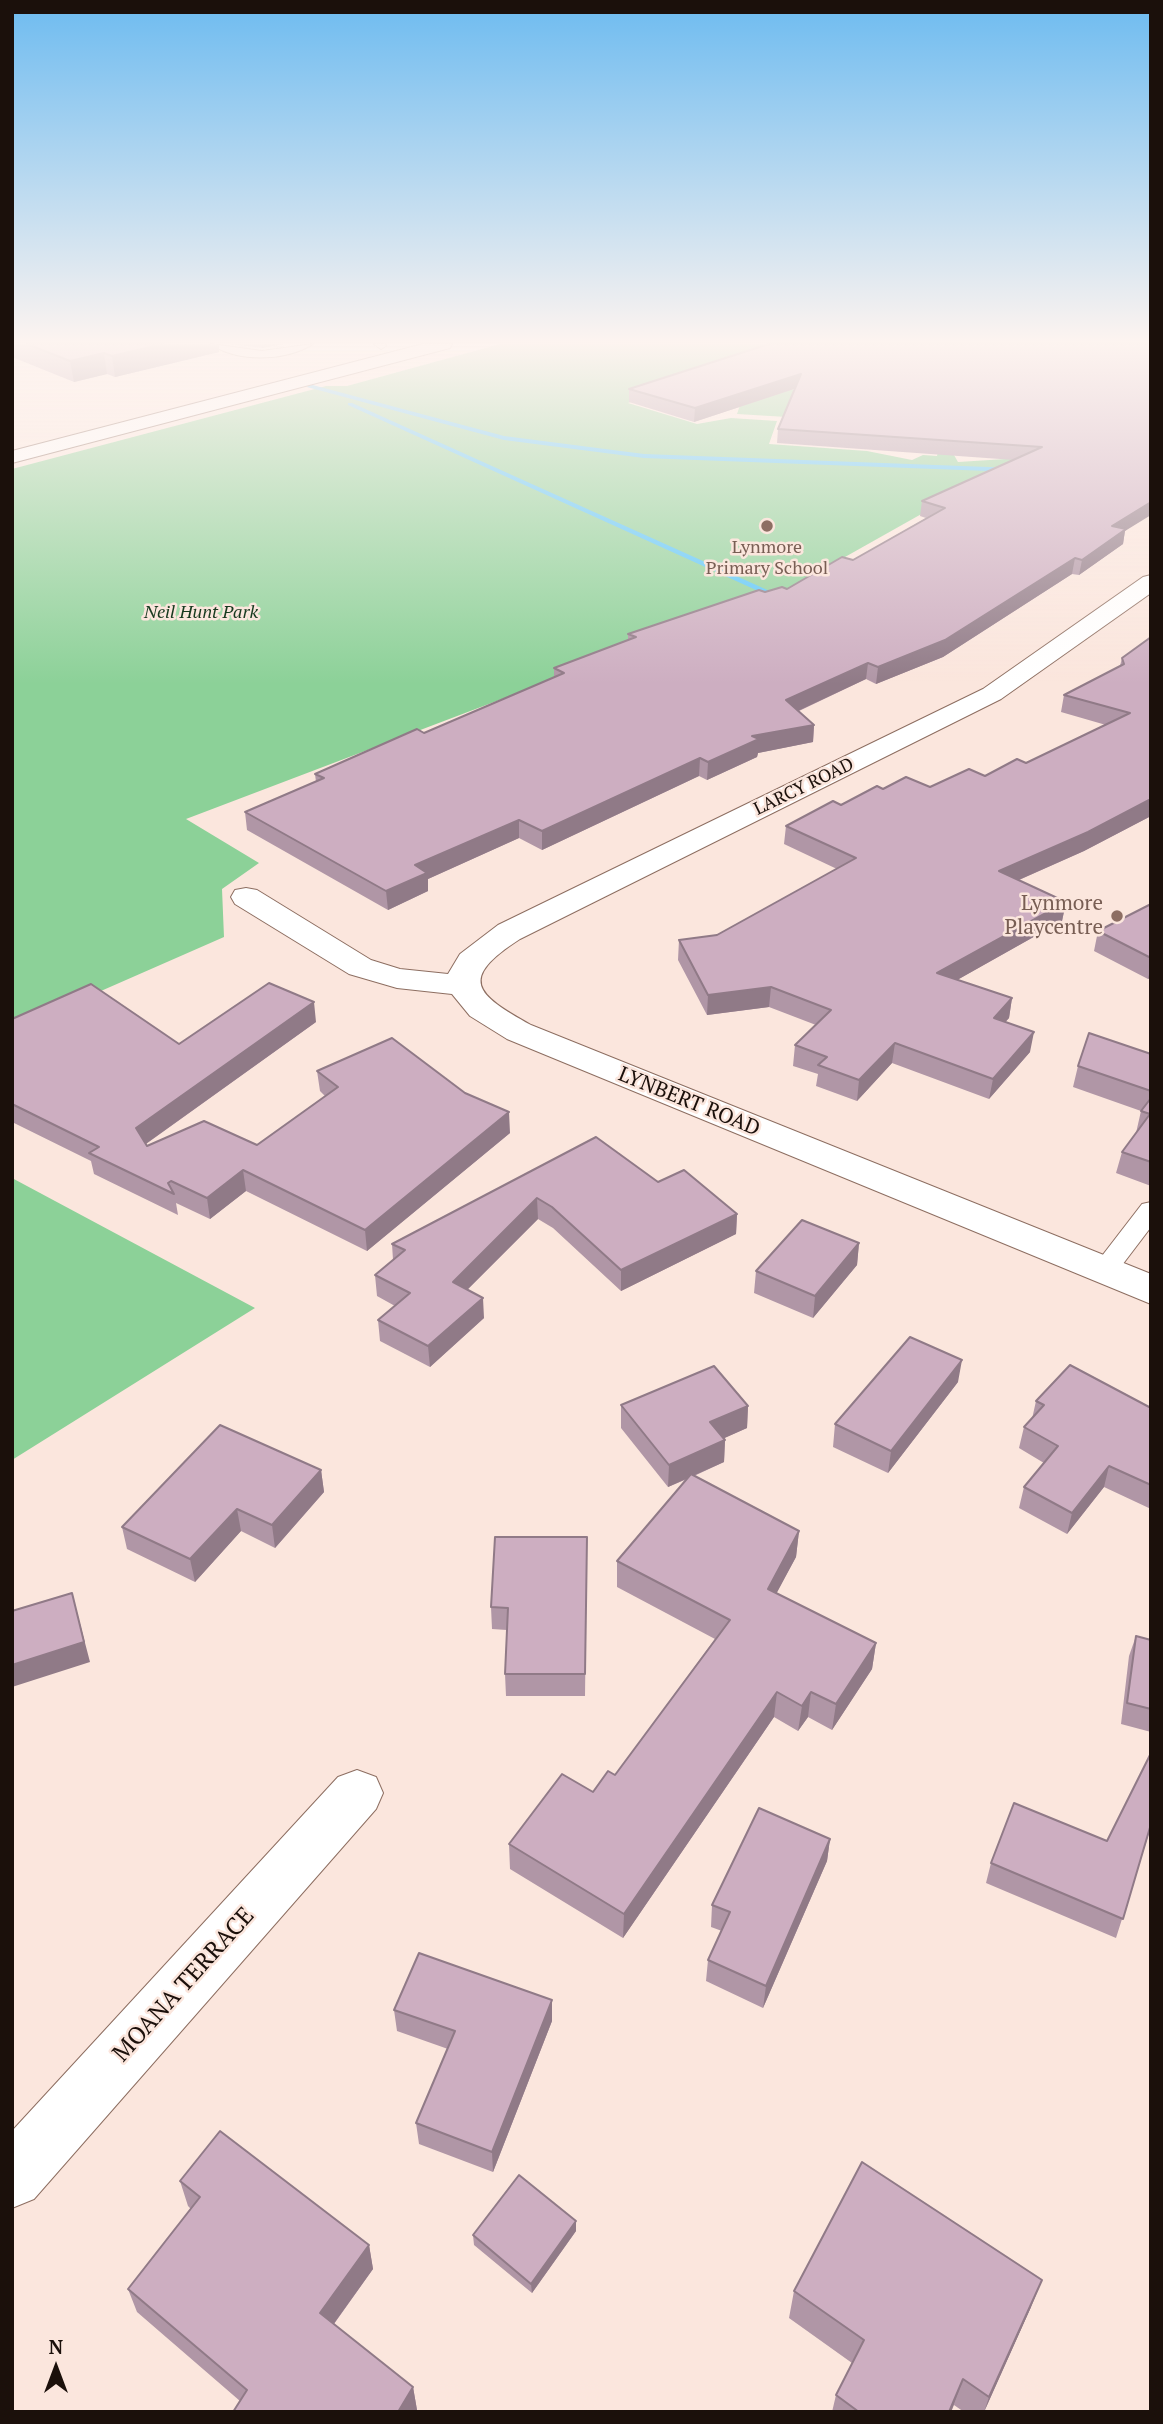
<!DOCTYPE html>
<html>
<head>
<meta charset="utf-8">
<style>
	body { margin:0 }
	#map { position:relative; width:1163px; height:2424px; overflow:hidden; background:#fbe6dd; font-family:"PT Serif",serif }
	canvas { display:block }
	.frame { position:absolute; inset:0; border:14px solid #1b100b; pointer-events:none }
	.north { position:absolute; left:21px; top:2333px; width:70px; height:70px; -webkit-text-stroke:5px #fbe6dd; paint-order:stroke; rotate:0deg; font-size:19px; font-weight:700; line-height:28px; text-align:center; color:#1b100b }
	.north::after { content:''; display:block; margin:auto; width:24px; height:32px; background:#1b100b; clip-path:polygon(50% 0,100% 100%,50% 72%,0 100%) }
</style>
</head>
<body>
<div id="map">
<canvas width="1163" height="2424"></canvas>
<div class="frame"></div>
<div class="north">N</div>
</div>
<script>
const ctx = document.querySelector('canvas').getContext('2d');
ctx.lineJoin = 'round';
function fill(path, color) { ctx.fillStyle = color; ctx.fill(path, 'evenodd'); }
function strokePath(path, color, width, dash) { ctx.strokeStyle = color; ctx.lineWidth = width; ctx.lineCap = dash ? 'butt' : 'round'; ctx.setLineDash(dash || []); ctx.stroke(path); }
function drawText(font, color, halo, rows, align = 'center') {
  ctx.font = font + ' "PT Serif",serif'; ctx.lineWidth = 5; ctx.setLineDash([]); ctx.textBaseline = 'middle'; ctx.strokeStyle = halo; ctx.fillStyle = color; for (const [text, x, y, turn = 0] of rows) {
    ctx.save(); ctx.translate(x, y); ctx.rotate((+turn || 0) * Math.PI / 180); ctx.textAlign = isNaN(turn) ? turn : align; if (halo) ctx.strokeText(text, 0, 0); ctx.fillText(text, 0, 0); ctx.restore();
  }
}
fill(new Path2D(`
	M500,344H790L628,403L697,424L731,418L777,421L769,444L867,451L912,460L923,455L937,456L942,434L958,462L1021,458L781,593L186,819L259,863L222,889L224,937L12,1030V469L326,386H347Z
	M789,389L848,398L803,418L737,414L740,405Z
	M12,1178L255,1308L12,1460Z`), '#8cd198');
fill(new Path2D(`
	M309,384L504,436L644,454L1015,468L1019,470L1015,472L644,458L504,440L307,387Z
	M348,403H352L774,593L767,595L348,405Z`), '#54c6fb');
const lane = new Path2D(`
	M211,344L262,351L313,344C287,361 237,363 211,344Z
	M374,344H385L386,346L381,349Z
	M1151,1202V1227L1113,1277L1104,1279L1095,1277L1091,1271L1095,1265L1142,1204Z`);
const street = new Path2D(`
	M1151,575V593L1001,699L520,939C458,979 475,994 531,1025L1151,1274V1304L507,1039L470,1016L452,994L397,988L349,974L235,904L231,897L235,890L246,888L257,890L371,960L400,969L448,974L460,954L498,925L983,689L1143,577Z
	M357,1770L376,1777L383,1793L376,1809L34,2199L12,2208V2131L338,1777Z`);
const highway = new Path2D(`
	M423,344H452L450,348L12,463V451Z`);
strokePath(lane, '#8d6e61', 2);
strokePath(street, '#8d6e61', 2);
strokePath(highway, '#8d6e61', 2);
fill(lane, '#fff');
fill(street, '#fff');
fill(highway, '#fff');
fill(new Path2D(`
	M12,344H219V352L115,377L107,374L74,382L12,357Z
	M229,344H284L262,348Z
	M1151,344L1123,544L1079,575L1072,574L943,657L876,684L866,679L799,711L814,725L813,742L758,753L757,757L707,780L699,776L542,850L519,838L428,879V891L388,910L247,830L245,812L316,782L315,774L424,733L554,677V668L628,640V634L765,592L787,589L853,560L926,518L920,516L922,501L1014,460L777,443L778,429L794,389L694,422L629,402V389Z
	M1151,637V816L1084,851L1019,880L1066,902L1062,921L957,980L1012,998L1009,1018L1005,1022L1030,1052L989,1099L892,1063L857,1101L816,1086L818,1074L793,1066L795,1045L816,1025L769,1007L707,1015L678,960L679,940L717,935L837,869L784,844L786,826L883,789L930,787L985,776L1026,763L1106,725L1061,712L1064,695L1120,666L1122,658Z
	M1151,904V977L1148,979L1094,951L1098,931Z
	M12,1019L179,1044L316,1022L146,1144L147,1146L257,1145L325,1096L320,1091L317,1071L510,1133L367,1251L246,1191L210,1219L176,1203L178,1215L94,1174L91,1161L12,1122Z
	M1151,1054V1186L1116,1173L1122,1152L1136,1133L1141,1111L1073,1087L1078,1066Z
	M596,1137L658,1182L737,1214L736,1234L621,1291L553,1228L538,1219L467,1290L484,1318L430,1367L380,1341L378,1320L395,1306L377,1296L375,1275L393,1260L392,1244Z
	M859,1243L857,1265L813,1318L754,1293L756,1271Z
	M958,1382L888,1473L833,1447L835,1424Z
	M1036,1401L1151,1408V1509L1104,1487L1067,1534L1019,1508L1024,1487L1044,1463L1019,1448L1024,1427L1032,1419Z
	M621,1405L748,1406L747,1428L724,1438L725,1440L724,1462L694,1476L799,1531L796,1557L776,1593L876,1643L872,1669L832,1730L808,1717L798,1731L774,1717L623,1938L510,1869L509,1844L593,1792L615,1775L715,1639L617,1587V1561L687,1479L668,1487L621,1428Z
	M321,1470L324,1492L275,1548L241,1531L195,1582L127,1549L122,1527Z
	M587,1537L585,1696H506L505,1674L507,1630L492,1629L491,1607Z
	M1136,1636L1151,1640V1732L1121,1724L1129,1656Z
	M1151,1753V1827L1116,1938L986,1883L991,1863L1107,1841Z
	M830,1839L827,1861L763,2008L706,1981L708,1960L722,1931L711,1927L712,1905Z
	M552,2000V2021L493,2172L419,2144L416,2123L448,2049L397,2031L394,2010Z
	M180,2181L369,2245L373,2269L334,2324L413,2387L417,2410L240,2401L137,2312L128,2289L191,2209L188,2206Z
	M576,2231L532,2293L474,2245L473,2235Z
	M794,2291L1031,2307L984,2412H964L954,2405L951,2412H832L836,2395L852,2363L789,2318Z`), '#b096a6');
fill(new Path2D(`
	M163,344H219V352L115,377L112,356Z
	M262,344H284L262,348Z
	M104,353L107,374L74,382L70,361Z
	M801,374L800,387L694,422L695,408Z
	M1151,502V515L1125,531L1123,544L1079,575L1082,560L1112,526Z
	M1075,558L1072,574L943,657L876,684L878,667Z
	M868,663L866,679L785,717L786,700Z
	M814,725L813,742L758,753L757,757L707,780L708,762L752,736Z
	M700,758L699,776L542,850V831Z
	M1151,799V816L1084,851L996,890L999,871Z
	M519,820V838L428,879V891L388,910L386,891L415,865Z
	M1066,902L1062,921L934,993L937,973Z
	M1151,966V977L1148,979Z
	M771,987L769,1007L707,1015L708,995Z
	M1012,998L1009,1018L991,1038L994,1018Z
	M314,1002L316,1022L140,1148L136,1128Z
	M1034,1032L1030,1052L989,1099L993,1079Z
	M895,1043L892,1063L857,1101L859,1080Z
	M509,1112L510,1133L367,1251L365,1230Z
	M243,1170L246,1191L210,1219L207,1198Z
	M537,1198L538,1219L454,1303L453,1282Z
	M737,1214L736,1234L621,1291V1270Z
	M859,1243L857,1265L813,1318L815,1296Z
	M483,1298L484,1318L430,1367L428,1346Z
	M962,1360L958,1382L888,1473L891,1451Z
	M748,1406L747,1428L709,1445L710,1422Z
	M725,1440L724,1462L668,1487L669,1465Z
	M1109,1466L1104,1487L1067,1534L1072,1513Z
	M321,1470L324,1492L275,1548L272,1525Z
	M237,1509L241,1531L195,1582L190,1559Z
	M799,1531L796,1557L765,1615L768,1589Z
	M72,1593L90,1662L12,1687V1665Z
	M876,1643L872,1669L832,1730L836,1704Z
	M777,1692L774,1717L623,1938L624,1914Z
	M811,1692L808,1717L798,1731L802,1706Z
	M830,1839L827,1861L763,2008L766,1986Z
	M552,2000V2021L493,2172L492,2152Z
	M576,2221V2231L532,2293L531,2284Z
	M369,2245L373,2269L325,2336L320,2313Z
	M1042,2280L1031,2307L984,2412L989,2397Z
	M963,2379L951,2412H949Z
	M413,2387L417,2410L416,2412H398Z`), '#907a87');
const building = new Path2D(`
	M27,344H163L112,356L104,353L70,361Z
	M769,344H1151V502L1112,526L1126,529L1082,560L1075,558L945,640L878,667L868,663L786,700L814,725L752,736L759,739L708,762L700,758L542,831L519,820L415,865L427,873L386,891L245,812L324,778L315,774L417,729L424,733L564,673L554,668L636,637L628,634L759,590L765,592L782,587L787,589L842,557L853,560L945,508L922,501L1042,447L778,429L801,374L695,408L629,389Z
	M1151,637V799L1088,832L999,871L1066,902L937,973L1012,998L994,1018L1034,1032L993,1079L895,1043L859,1080L818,1065L827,1057L795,1045L831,1010L771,987L708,995L679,940L717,935L856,858L786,826L833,801L841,805L877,786L883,789L906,777L930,787L969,769L985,776L1017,759L1026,763L1130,713L1064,695L1124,664L1122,658Z
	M1151,904V958L1098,931Z
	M269,983L314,1002L136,1128L147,1146L204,1121L257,1145L338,1087L317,1071L392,1038L465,1093L509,1112L365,1230L243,1170L207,1198L171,1181L168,1183L174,1194L89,1153L99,1147L12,1104V1019L91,984L179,1044Z
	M1089,1033L1151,1054V1091L1078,1066Z
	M1151,1098V1162L1122,1152L1150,1114L1141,1111Z
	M596,1137L658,1182L684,1170L737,1214L621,1270L552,1207L537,1198L453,1282L483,1298L428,1346L378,1320L410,1293L375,1275L405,1250L392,1244Z
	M802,1220L859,1243L815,1296L756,1271Z
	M910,1337L962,1360L891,1451L835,1424Z
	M1070,1365L1151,1408V1485L1109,1466L1072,1513L1024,1487L1058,1446L1024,1427L1044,1405L1036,1401Z
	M714,1366L748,1406L710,1422L725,1440L669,1465L621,1405Z
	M220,1425L321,1470L272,1525L237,1509L190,1559L122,1527Z
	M691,1474L799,1531L768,1589L876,1643L836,1704L811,1692L802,1706L777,1692L624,1914L509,1844L562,1774L593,1792L608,1771L615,1775L730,1620L617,1561Z
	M495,1537H587L585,1674H505L508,1608L491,1607Z
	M72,1593L84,1642L12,1665V1611Z
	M1136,1636L1151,1640V1709L1127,1703Z
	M1151,1753V1824L1123,1919L991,1863L1014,1803L1107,1841Z
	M759,1808L830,1839L766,1986L708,1960L730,1912L712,1905Z
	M419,1953L552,2000L492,2152L416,2123L455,2031L394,2010Z
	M220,2131L369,2245L320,2313L413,2387L398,2412H233L247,2390L128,2289L200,2197L180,2181Z
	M862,2162L1042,2280L989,2397L963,2379L949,2412H859L836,2395L864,2340L794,2291Z
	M519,2175L576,2221L531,2284L473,2235Z`);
fill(building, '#cdaec1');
strokePath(building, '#907a87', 2);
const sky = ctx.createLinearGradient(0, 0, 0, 684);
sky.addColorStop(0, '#6dbbf0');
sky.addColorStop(0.5, '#fdf4f0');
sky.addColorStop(1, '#fdf4f000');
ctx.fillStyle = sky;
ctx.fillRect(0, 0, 1163, 684);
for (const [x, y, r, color] of [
	[767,526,7,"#8d6e63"],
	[1117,916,7,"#8d6e63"]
]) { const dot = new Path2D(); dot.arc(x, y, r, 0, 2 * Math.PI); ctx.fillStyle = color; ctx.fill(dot); strokePath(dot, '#fbe6dd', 2.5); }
drawText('18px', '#785e54', '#fbe6dd', [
	["Lynmore",767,548],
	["Primary School",767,569]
]);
drawText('italic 18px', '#173a1f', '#fbe6dd', [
	["Neil Hunt Park",201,613]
]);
drawText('18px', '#1b100b', '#fbe6dd', [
	["LARCY ROAD",804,787,-26]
]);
drawText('21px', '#785e54', '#fbe6dd', [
	["Lynmore",1103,904],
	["Playcentre",1103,928]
], 'right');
drawText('21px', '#1b100b', '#fbe6dd', [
	["LYNBERT ROAD",689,1102,22]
]);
drawText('24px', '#1b100b', '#fbe6dd', [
	["MOANA TERRACE",184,1985,-48]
]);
</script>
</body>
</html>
